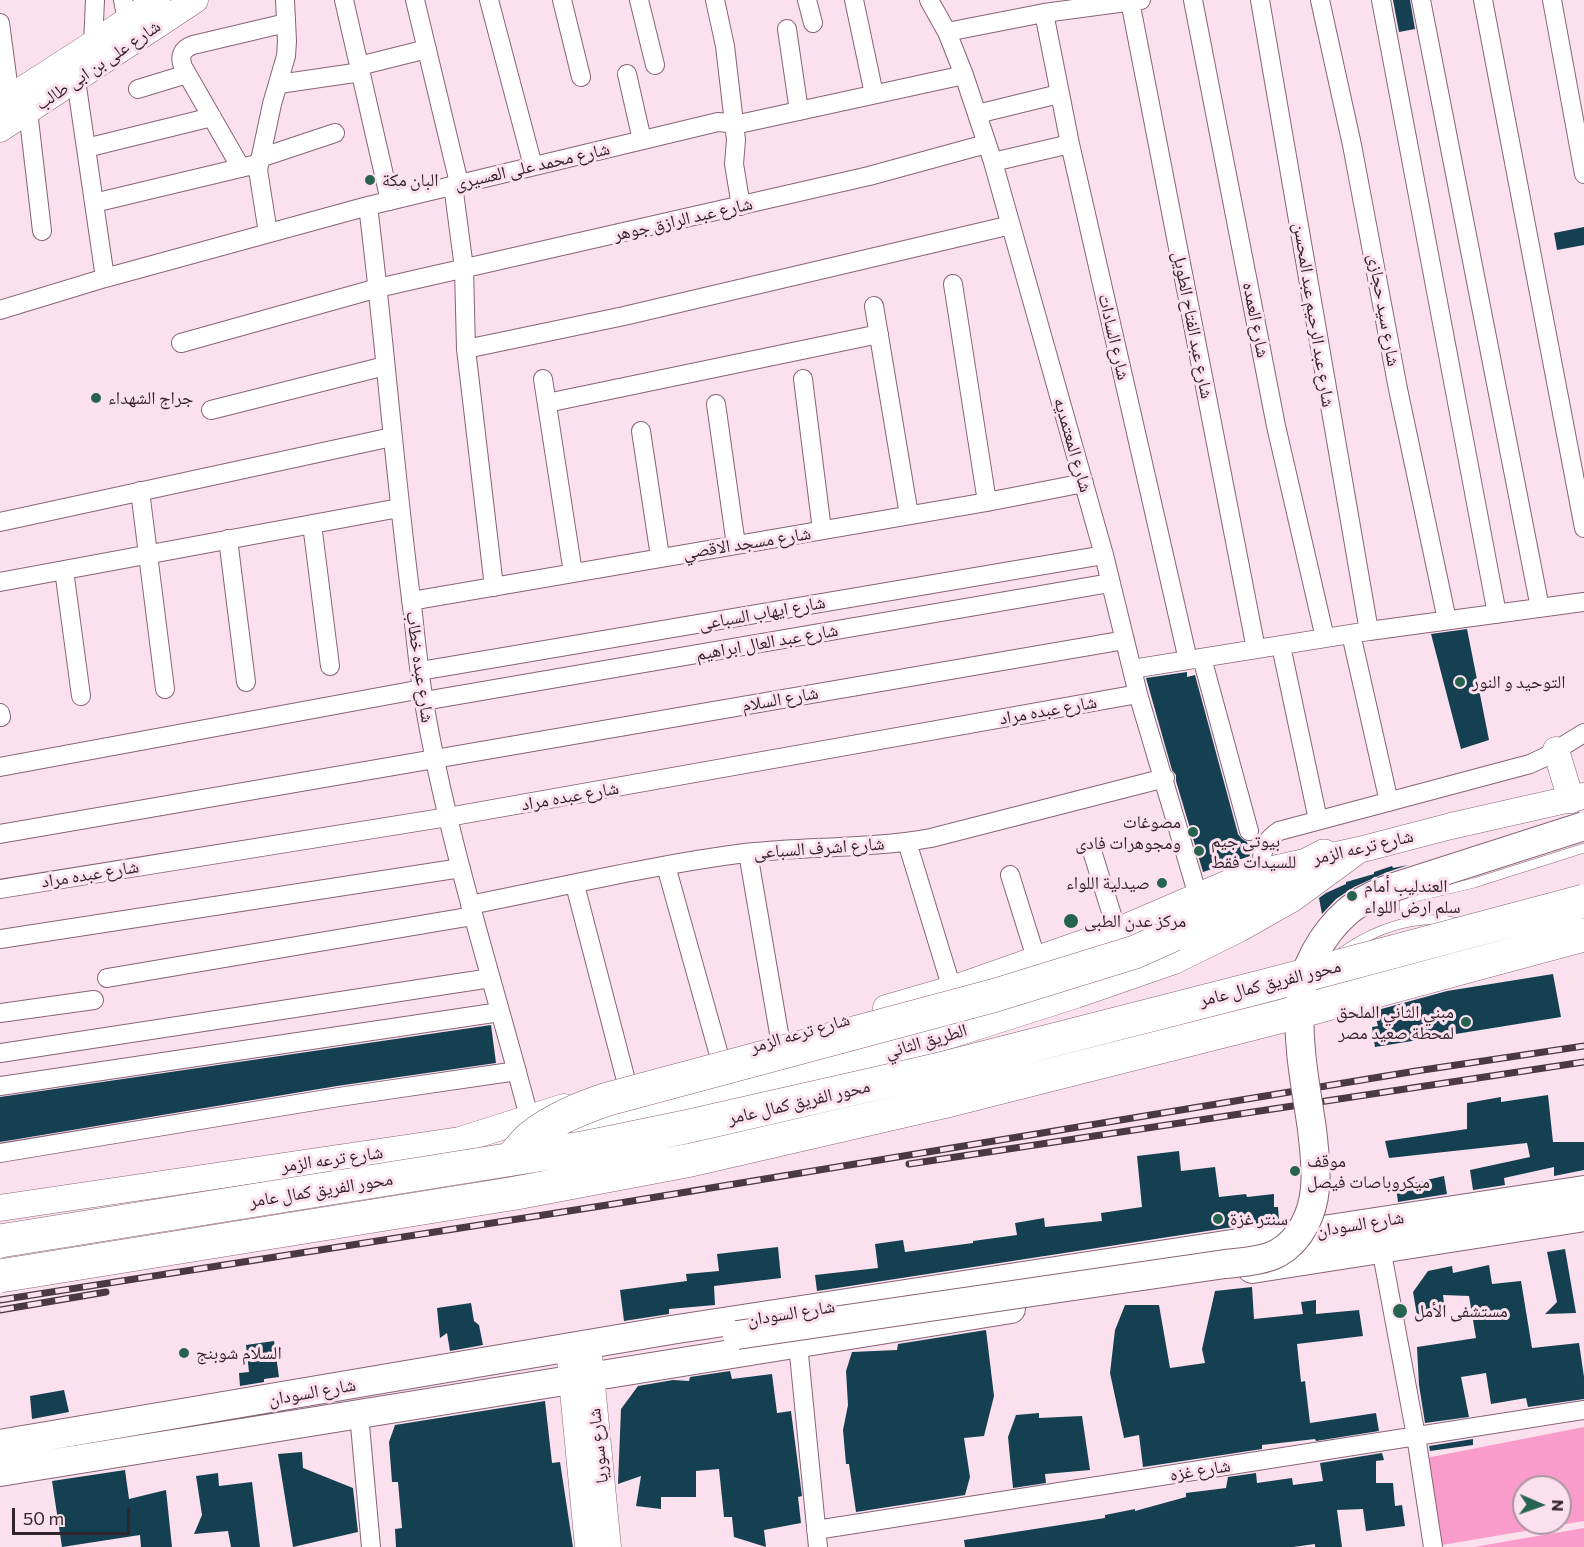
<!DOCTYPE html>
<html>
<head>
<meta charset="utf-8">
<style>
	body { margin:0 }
	#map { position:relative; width:1584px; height:1547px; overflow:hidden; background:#fbe1ed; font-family:Commissioner,sans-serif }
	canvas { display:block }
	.north { position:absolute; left:1512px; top:1475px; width:60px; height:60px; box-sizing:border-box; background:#fbe1ed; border:2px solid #ab959f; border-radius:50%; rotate:92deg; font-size:16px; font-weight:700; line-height:24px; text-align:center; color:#33232b }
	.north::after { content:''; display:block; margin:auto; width:21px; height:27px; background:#27644f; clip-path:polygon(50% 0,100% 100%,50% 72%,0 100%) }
	.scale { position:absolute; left:12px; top:1508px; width:118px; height:27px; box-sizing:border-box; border:3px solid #33232b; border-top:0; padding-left:8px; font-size:18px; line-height:21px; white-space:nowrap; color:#33232b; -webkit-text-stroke:4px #fbe1ed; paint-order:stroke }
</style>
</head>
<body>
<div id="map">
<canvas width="1584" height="1547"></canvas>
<div class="north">N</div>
<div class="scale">50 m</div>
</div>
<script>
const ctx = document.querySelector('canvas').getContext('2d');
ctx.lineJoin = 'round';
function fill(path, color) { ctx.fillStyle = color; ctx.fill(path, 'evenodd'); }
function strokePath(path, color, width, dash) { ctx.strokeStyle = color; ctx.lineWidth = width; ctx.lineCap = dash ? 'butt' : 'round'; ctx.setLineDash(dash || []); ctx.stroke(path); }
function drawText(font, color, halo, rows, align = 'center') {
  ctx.font = font + ' Commissioner,"Noto Naskh Arabic",sans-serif'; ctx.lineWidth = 6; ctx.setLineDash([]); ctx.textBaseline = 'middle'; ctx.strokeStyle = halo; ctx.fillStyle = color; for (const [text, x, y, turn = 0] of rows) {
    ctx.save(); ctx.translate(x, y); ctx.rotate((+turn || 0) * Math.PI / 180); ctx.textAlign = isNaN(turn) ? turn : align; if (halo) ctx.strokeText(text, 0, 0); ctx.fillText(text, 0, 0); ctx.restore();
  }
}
fill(new Path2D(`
	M1584,1427V1521L1442,1545L1426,1458ZM1524,1487H1560V1523H1524Z
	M1584,1528V1547H1474Z`), '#f99ccc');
fill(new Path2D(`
	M1393,0H1410L1415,29L1399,32Z
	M1584,227V245L1557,250L1554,233Z
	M1467,629L1489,740L1461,749L1431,634Z
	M1187,672V677L1195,675L1238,834L1242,839L1247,842L1250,856L1203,872L1176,781V775L1172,770L1146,678Z
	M1408,865L1385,873L1354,887L1336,899L1322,914L1319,898L1326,893L1346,884V882L1374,874V872L1392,866L1393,868Z
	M1553,974L1561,1017L1375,1047L1372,1027L1378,1026L1374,1011L1447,991Z
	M491,1025L496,1063L337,1086L0,1142V1097Z
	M1548,1095L1553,1142H1584V1170L1554,1176V1167L1504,1178L1505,1185L1473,1190L1470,1170L1530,1157L1527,1143L1389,1158L1385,1141L1467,1129V1103L1501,1097V1102Z
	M1179,1151L1181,1171L1215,1167L1219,1197L1246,1194L1247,1197L1274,1194V1207H1278L1279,1220L817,1291L815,1275L878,1268L875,1244L903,1240L905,1252L973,1243V1241L1017,1235L1015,1223L1044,1218L1045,1227L1102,1221L1101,1213L1142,1207L1137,1156Z
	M1444,1176L1447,1194L1398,1202L1396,1187Z
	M778,1247L781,1278L714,1286L715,1305L669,1309V1314L624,1321L620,1290L687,1281L686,1274L719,1271L717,1254Z
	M1565,1249L1576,1313L1545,1314L1557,1302L1547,1252Z
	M1489,1265L1492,1284L1521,1281L1532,1348L1579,1343L1584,1377V1399L1528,1407L1526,1398L1491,1404L1486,1373L1461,1377L1469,1417L1425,1423L1419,1385L1417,1347L1476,1338L1469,1296L1443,1295L1445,1312L1417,1315L1413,1292L1428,1271L1452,1266L1453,1273Z
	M1252,1287L1254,1319L1303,1314L1301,1302L1316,1300V1314L1359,1310L1363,1336L1297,1344L1301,1382L1305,1381L1310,1423L1376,1413L1379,1431L1316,1441L1315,1439L1262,1445V1449L1143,1467L1139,1435L1124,1438L1110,1373L1115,1330L1125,1305H1159L1170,1368L1205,1363L1202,1349L1215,1291Z
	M471,1303L474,1321L479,1325L483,1345L450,1351L447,1333L440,1338L437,1308Z
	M986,1330L994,1396L984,1436L964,1438L970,1477L965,1495L856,1512L849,1464H846L843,1430L848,1405L846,1371L852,1352L897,1350L898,1344Z
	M274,1341L279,1377L264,1379V1382L240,1386L239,1373L249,1372L246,1345Z
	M730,1371L732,1379L772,1374L777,1413L791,1411L802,1496L798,1497L801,1523L764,1530L766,1547L734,1537L732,1517H724L719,1469L696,1471V1497H661V1509L636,1506L641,1476L618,1484L621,1409L638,1386L673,1380L689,1381L690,1377Z
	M64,1390L69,1412L32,1419L30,1396Z
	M545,1401L552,1463L560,1462L573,1547H396L395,1529L402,1528L398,1482H392L389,1442L395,1425Z
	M1039,1413V1418L1082,1416L1090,1470L1045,1474L1046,1483L1013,1488L1008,1437L1016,1415Z
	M1473,1439V1445L1430,1451L1429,1446Z
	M302,1452L303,1468L353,1488L358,1532L293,1547L278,1454Z
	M1382,1453L1384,1460L1376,1461V1483H1393L1395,1506L1402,1505L1405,1526L1366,1531L1363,1509L1337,1510L1342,1547H1315V1544L1293,1547H965L964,1540L1105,1518V1515L1135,1509V1511L1186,1497V1493L1226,1488L1228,1477L1256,1473L1257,1483L1292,1478L1293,1485L1323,1481L1320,1463Z
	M125,1470L129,1499L166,1490L172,1547H141L140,1535L62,1547L52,1481Z
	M218,1473L219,1486L252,1482L260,1547H231L228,1531L194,1534L202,1515L196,1476Z`), '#154052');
const lane = new Path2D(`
	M1415,921L1407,918L1404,910V902L1415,897L1474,883L1584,848
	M1342,952C1376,928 1418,913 1459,923`);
const street = new Path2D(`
	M123,0L127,21
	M344,0L390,201
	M415,0L459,183
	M489,0L533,166
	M562,0L581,77
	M639,0L655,65
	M715,0L725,46L736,140L734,164L741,206
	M807,0L813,23
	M854,0L874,94
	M929,0L947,32L964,75L993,162L1104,555L1138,694L1198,896
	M1193,0L1276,426L1325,638
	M1260,0L1369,631
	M1320,0L1352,145L1398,389L1447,620
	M1381,0L1497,614
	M1421,0L1540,608
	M1483,0L1584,528
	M1552,0L1584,174
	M1130,1L1256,649
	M1044,13L1070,144L1188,660
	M0,23L10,98
	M787,29L799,111
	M947,32L1044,13L1141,0
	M93,44L95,0
	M359,66L427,49
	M627,74L642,140
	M76,80L105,278
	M279,84L361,72
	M138,89L187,74
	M28,111L42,231
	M977,114L1059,94
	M86,148L212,117
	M260,158L335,133
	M993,162L1070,144
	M241,168L183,67C179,56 182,49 193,45L286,23
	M453,185L464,268L466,349L494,587
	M94,203L253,165
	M368,206C385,342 395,478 413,614C416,643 419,672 424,702C448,843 493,979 529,1117
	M268,233L258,170L272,104L286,56L287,41L285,0
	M953,284L987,502
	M874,306L909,515
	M0,310L105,278L368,206L718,122L739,124L964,75
	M181,343L378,288L869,176L986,144
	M466,349L624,316L1011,225
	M543,379L573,573
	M803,379L822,530
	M547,403L879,334
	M716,404L736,545
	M211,410L385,366
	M641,431L660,557
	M140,491L165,689
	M0,522L392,437
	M312,524L330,666
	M228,539L246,682
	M64,570L81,696
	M0,582L399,508
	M411,601L987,502L1084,483
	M1351,634L1389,802
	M1281,646L1318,820
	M1202,658L1249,831
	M1132,669L1369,631L1584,602
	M420,671L1104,555
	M424,701L1110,583
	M0,713L1,717
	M0,767L422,689
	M0,834L1125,640
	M907,842L952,989
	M1092,851L1117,931
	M748,853L780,1039
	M666,866L719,1055
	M1264,871C1259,854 1264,841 1279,831L1530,764L1545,757L1584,733
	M1010,875L1036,958
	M575,885L628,1088
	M0,889L448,817L1138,694
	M470,905C561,887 652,865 745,853C807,846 870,849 931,838L1165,778
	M0,939L461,868
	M107,978L473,916
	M0,1013L94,1000
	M0,1053L491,978
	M0,1086L500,1012
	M0,1153L339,1097L517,1071
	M1381,1248L1416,1436L1433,1547
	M798,1344L818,1547
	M359,1414L371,1547
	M816,1530L1584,1410`);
const secondary = new Path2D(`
	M0,104L93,44L157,0
	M0,129L195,0
	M1556,750L1571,800
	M886,1008L952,989L1117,931L1231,882L1264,871L1359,850L1451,826L1584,796
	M567,1126L741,1091L941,1038L1076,995L1174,961L1239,929L1292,899L1356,852
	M0,1208L460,1140L564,1107
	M588,1345L608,1547
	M569,1349L588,1547`);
const primary = new Path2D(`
	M1252,1269L1584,1217
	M0,1444L671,1330L1584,1190
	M0,1472L1011,1309`);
const highway = new Path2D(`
	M1173,935L1324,856`);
strokePath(lane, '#896376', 10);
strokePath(street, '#896376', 20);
strokePath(secondary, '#896376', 27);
strokePath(primary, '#896376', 30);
strokePath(highway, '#896376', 34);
strokePath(lane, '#fff', 9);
strokePath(street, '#fff', 18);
strokePath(secondary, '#fff', 26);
strokePath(primary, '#fff', 28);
strokePath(highway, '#fff', 33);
const rail = new Path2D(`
	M909,1164L1584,1062
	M0,1300L620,1203L1416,1071L1584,1046
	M0,1310L106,1292`);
strokePath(rail, '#4a3941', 7);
strokePath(rail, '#fbe1ed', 4.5, [14]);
const primaryBridge = new Path2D(`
	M737,1335L1225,1264C1243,1262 1263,1261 1278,1253C1301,1240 1313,1213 1315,1188C1317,1168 1314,1149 1312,1129C1306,1088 1297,1045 1300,1003C1302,969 1322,934 1347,912C1359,901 1376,894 1391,888L1584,826`);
const highwayBridge = new Path2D(`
	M512,1158C518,1151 524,1143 531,1137C553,1119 581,1108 608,1099L996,995L1135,952L1173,935
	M0,1241L588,1147L685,1127L940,1069L1272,984L1584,901
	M0,1276L516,1193L691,1160L947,1101L1279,1017L1584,935`);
strokePath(primaryBridge, '#896376', 30, []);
strokePath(highwayBridge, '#896376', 34, []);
strokePath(primaryBridge, '#fff', 28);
strokePath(highwayBridge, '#fff', 33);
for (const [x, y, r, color] of [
	[370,180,6,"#27644f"],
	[96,398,6,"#27644f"],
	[1460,682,6,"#27644f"],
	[1193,832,6,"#27644f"],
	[1199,851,6,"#27644f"],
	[1162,883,6,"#27644f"],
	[1352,896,6,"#27644f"],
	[1071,921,8,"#27644f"],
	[1466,1022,6,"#27644f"],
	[1295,1171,6,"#27644f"],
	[1218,1219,6,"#27644f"],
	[1400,1311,8,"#27644f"],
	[184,1353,6,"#27644f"]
]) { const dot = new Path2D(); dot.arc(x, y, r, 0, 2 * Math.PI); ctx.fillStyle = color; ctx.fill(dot); strokePath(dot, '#fbe1ed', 2); }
drawText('18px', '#33232b', '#fbe1ed', [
	["شارع على بن ابى طالب",98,65,-34],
	["شارع محمد على العسيرى",532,166,-13],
	["شارع عبد الرازق جوهر",683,219,-13],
	["شارع سيد حجازى",1384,310,80],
	["شارع عبد الرحيم عبد المحسن",1314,315,81],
	["شارع العمده",1256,320,79],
	["شارع عبد الفتاح الطويل",1193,325,79],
	["شارع السادات",1114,337,77],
	["شارع المعتمديه",1073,445,74],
	["شارع مسجد الاقصي",747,543,-9],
	["شارع ايهاب السباعى",762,613,-10],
	["شارع عبد العال ابراهيم",767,642,-10],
	["شارع عبده خطاب",420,667,82],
	["شارع السلام",780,699,-10],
	["شارع عبده مراد",1048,710,-10],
	["شارع عبده مراد",570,796,-10],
	["شارع ترعه الزمر",1363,847,-13],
	["شارع اشرف السباعى",819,848,-4],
	["شارع عبده مراد",90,874,-9],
	["محور الفريق كمال عامر",1270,983,-14],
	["شارع ترعه الزمر",800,1033,-16],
	["الطريق الثاني",926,1041,-16],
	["محور الفريق كمال عامر",799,1102,-13],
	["شارع ترعه الزمر",332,1159,-8],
	["محور الفريق كمال عامر",321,1190,-9],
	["شارع السودان",1360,1224,-9],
	["شارع السودان",791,1313,-9],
	["شارع السودان",312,1392,-10],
	["شارع سوريا",598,1446,-96],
	["شارع غزه",1200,1470,-9]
]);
drawText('18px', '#33232b', '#fbe1ed', [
	["البان مكة",382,180],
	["جراج الشهداء",108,398],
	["التوحيد و النور",1472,682],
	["مصوغات",1181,822,"right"],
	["ومجوهرات فادى",1181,843,"right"],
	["بيوتى جيم",1211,841],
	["للسيدات فقط",1211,862],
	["صيدلية اللواء",1150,883,"right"],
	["العندليب أمام",1364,886],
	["سلم ارض اللواء",1364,907],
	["مركز عدن الطبى",1084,921],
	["مبني الثاني الملحق",1454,1012,"right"],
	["لمحطة صعيد مصر",1454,1033,"right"],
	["موقف",1307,1161],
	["ميكروباصات فيصل",1307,1182],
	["سنتر غزة",1230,1219],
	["مستشفى الأمل",1414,1311],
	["السلام شوبنج",196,1353]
], 'left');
</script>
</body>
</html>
